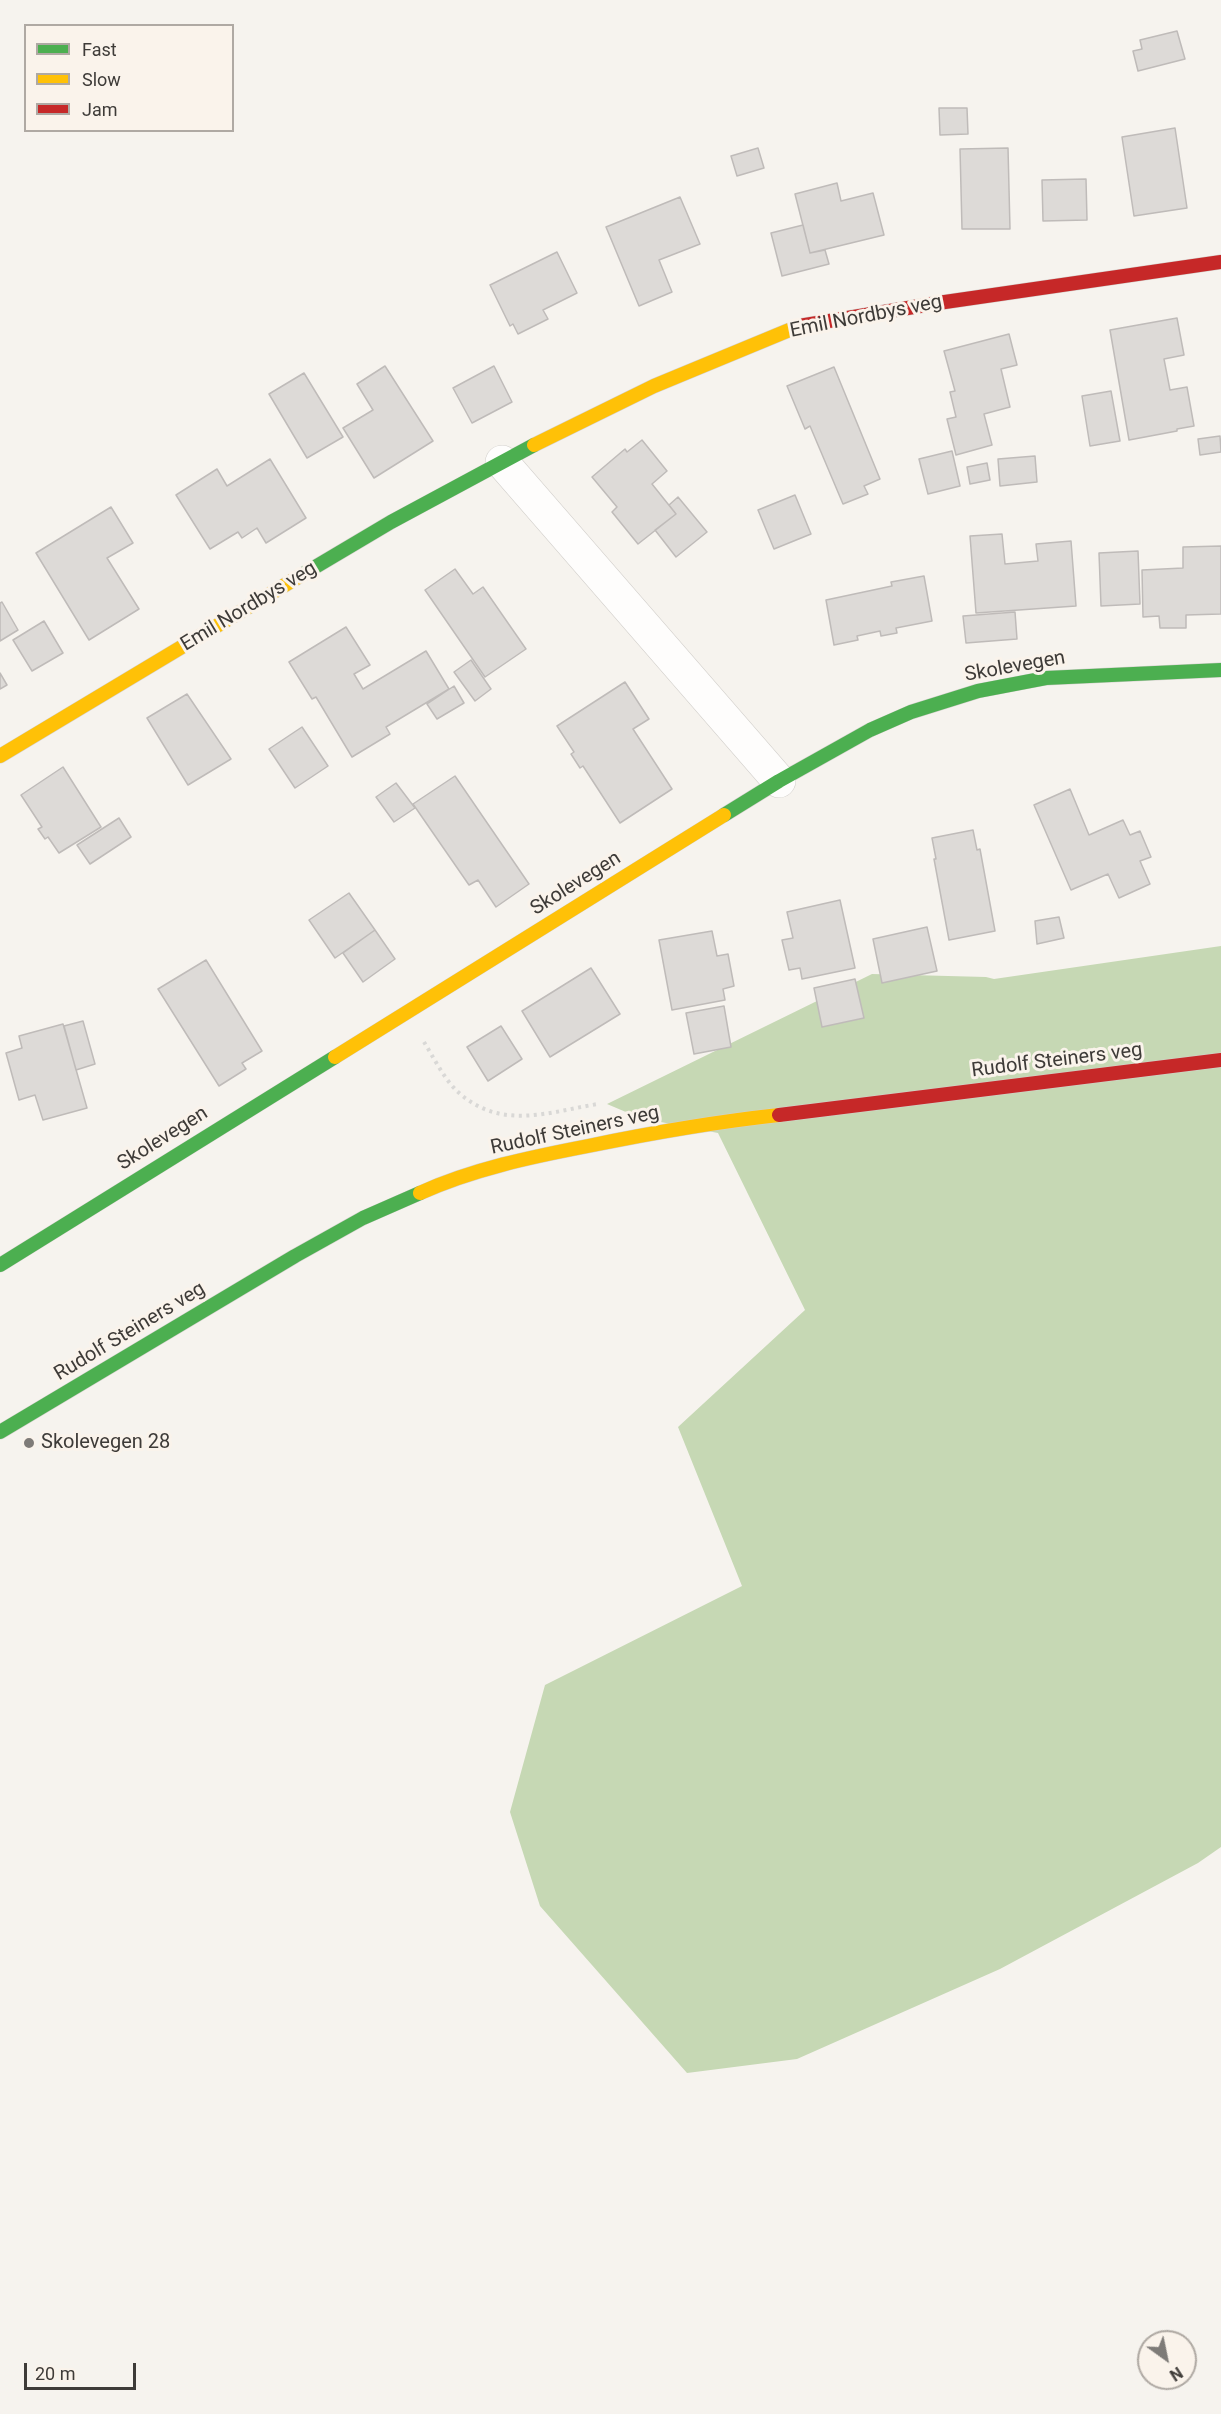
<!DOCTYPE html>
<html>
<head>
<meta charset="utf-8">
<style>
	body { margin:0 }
	#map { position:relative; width:1221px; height:2414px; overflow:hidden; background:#f6f3ee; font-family:Roboto,sans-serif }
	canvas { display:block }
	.legend { position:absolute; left:24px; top:24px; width:210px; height:108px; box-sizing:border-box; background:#faf3eb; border:2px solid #afa9a3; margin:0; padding:8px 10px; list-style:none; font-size:18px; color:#3e3b38 }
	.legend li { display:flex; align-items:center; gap:12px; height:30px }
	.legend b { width:30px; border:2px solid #afa9a3 }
	.north { position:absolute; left:1137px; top:2330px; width:60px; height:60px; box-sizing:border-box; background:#faf3eb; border:2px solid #afa9a3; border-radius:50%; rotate:147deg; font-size:16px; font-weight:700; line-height:24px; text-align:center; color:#3e3b38 }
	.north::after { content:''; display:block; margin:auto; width:21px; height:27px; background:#7e7b78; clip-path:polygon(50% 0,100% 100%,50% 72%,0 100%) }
	.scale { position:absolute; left:24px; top:2363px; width:112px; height:27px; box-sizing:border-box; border:3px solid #3e3b38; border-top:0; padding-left:8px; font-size:18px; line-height:21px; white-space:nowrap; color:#3e3b38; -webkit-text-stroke:4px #faf3eb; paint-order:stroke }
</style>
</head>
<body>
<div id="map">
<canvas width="1221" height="2414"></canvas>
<ul class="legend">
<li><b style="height:8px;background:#4caf50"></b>Fast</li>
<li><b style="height:8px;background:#ffc107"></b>Slow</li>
<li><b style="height:8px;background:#c62828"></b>Jam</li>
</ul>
<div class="north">N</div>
<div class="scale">20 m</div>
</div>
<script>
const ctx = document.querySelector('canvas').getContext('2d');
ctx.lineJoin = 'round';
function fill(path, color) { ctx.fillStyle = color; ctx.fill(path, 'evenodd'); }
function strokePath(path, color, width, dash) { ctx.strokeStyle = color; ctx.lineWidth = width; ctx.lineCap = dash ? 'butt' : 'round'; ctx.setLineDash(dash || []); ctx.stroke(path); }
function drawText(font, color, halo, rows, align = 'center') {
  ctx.font = font + ' Roboto,sans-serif'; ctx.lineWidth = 6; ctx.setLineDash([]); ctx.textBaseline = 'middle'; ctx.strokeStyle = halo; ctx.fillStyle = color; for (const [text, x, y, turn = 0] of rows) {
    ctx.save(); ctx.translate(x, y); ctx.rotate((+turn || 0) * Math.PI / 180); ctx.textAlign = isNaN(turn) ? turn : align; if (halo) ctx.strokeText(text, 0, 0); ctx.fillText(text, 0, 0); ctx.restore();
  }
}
fill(new Path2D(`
	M1221,946V1847L1198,1863L1000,1969L797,2059L687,2073L540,1906L510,1812L545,1685L742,1586L678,1427L805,1310L718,1133L640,1118L607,1104L872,974L986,977L994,979Z`), '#c6d8b4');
const building = new Path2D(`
	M1177,31L1185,59L1138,71L1133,51L1142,49L1140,40Z
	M939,108H967L968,134L940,135Z
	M1175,128L1187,208L1134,216L1122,137Z
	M758,148L764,168L737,176L731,156Z
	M1008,148L1010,229H962L960,149Z
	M1086,179L1087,220L1043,221L1042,180Z
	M837,183L841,201L873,193L884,235L810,253L795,194Z
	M680,197L700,244L659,260L672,292L639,306L606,227Z
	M803,225L810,253L825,250L829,264L782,276L771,233Z
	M557,252L577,293L543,310L548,319L518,334L513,324L510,326L490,285Z
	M1177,318L1184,355L1164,359L1170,390L1187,387L1194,426L1177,429V431L1129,440L1110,330Z
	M1009,334L1017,365L1001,369L1010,407L984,414L992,445L956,455L947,419L956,417L950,392L955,391L944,351Z
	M385,366L433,441L374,478L343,428L373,410L357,384Z
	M494,366L512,402L472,423L453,388Z
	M834,367L880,479L864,486L868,494L843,504L810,426L805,429L787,386Z
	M304,373L343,437L307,458L269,394Z
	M1111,391L1120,441L1090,446L1082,396Z
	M1220,436L1221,452L1200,455L1198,439Z
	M642,440L667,471L652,484L676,514L638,544L612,512L617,507L592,477L625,449L627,452Z
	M952,451L960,486L928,494L919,459Z
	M1035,456L1037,482L1000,486L998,459Z
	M270,459L306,518L266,543L257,528L242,538L238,532L210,549L176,495L217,469L227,486Z
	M987,463L990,480L970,484L967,467Z
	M795,495L811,534L774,549L758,510Z
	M678,497L707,532L676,557L655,530L676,514L669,505Z
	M111,507L133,543L107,558L139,609L89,640L36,553Z
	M1002,534L1005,564L1038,561L1036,544L1071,541L1076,606L976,613L970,536Z
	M1221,546V614L1186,615V628H1160L1159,616L1143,617L1142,570L1183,568V547Z
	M1138,551L1140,604L1101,606L1099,553Z
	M455,569L473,594L483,587L526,649L485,677L425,590Z
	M924,576L932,621L896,628L897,633L881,636L880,631L857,636L858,640L834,645L826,600L892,586L891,582Z
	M2,602L18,630L0,641V603Z
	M1015,612L1017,639L966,643L963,616Z
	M44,621L63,653L32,671L13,640Z
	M346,627L370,665L354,674L363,689L426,651L449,689L386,727L390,734L352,757L316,697L312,699L289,662Z
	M471,660L491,689L475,701L454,672Z
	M0,673L7,685L0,689Z
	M625,682L649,719L633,729L672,789L620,823L583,766L580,768L571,754L574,752L557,726Z
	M454,686L464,703L437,719L427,704Z
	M187,694L231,759L188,785L147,718Z
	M302,727L328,766L295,788L269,749Z
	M63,767L101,827L59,853L48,837L45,839L38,829L42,827L21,795Z
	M455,776L529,884L496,907L478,880L469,885L413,804Z
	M396,783L415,808L394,822L376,797Z
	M1070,789L1089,835L1123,820L1130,835L1140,831L1151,857L1140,861L1150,884L1119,898L1108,874L1071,890L1034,805Z
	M119,818L131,837L90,864L77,845Z
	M973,830L977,850L980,849L995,931L949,940L934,859H936L932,838Z
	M349,893L375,930L335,958L309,920Z
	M840,900L855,968L802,979L800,968L789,970L782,940L793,938L787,912Z
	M1059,917L1064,938L1037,944L1035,921Z
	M927,927L937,971L882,983L873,939Z
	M375,930L395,959L363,982L343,953Z
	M712,931L717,956L728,954L734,986L723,989L725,1000L672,1010L659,940Z
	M206,960L262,1051L242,1063L246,1069L219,1086L158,989Z
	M591,968L620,1014L550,1057L522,1011Z
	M855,979L864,1018L822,1027L814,988Z
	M724,1006L731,1047L694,1054L686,1013Z
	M83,1021L95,1064L76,1070L64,1026Z
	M63,1024L87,1108L43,1120L35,1095L19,1100L6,1053L22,1048L19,1036Z
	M501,1026L522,1059L488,1081L467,1047Z`);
fill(building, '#dddad7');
strokePath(building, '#bfbbb9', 1.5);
const street = new Path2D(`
	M502,462L779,781`);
const fast = new Path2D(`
	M300,576L391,522L534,445
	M724,815L779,781L870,730L911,712L978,691L1046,678L1221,670
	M0,1265L335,1057
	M0,1432L295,1256L363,1218L420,1193`);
const slow = new Path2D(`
	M534,445L654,386L799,326
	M0,756L300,576
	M335,1057L724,815
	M420,1193C473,1169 531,1157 588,1146C651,1133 714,1122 779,1115`);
const jam = new Path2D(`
	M799,326L938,303L1221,262
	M779,1115L1221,1060`);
strokePath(street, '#d3d0cc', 34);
strokePath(fast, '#d3d0cc', 15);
strokePath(slow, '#d3d0cc', 15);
strokePath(jam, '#d3d0cc', 15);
strokePath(new Path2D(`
	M424,1042C434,1058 444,1079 458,1092C501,1131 548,1112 598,1104`), '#d9d8d6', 4, [3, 4.5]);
strokePath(street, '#fefdfc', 33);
strokePath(fast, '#4caf50', 14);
strokePath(slow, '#ffc107', 14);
strokePath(jam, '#c62828', 14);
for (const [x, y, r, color] of [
	[29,1443,6,"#7e7b78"]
]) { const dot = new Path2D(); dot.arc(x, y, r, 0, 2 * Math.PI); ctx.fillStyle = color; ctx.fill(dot); strokePath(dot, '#faf3eb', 2); }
drawText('20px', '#3e3b38', '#faf3eb', [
	["Emil Nordbys veg",866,317,-11],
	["Emil Nordbys veg",249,607,-31],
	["Skolevegen",1015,667,-10],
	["Skolevegen",576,884,-32],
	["Rudolf Steiners veg",1057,1061,-7],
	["Rudolf Steiners veg",575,1131,-12],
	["Skolevegen",163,1139,-32],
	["Rudolf Steiners veg",130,1332,-31]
]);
drawText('20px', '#3e3b38', '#faf3eb', [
	["Skolevegen 28",41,1443]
], 'left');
</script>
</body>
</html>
